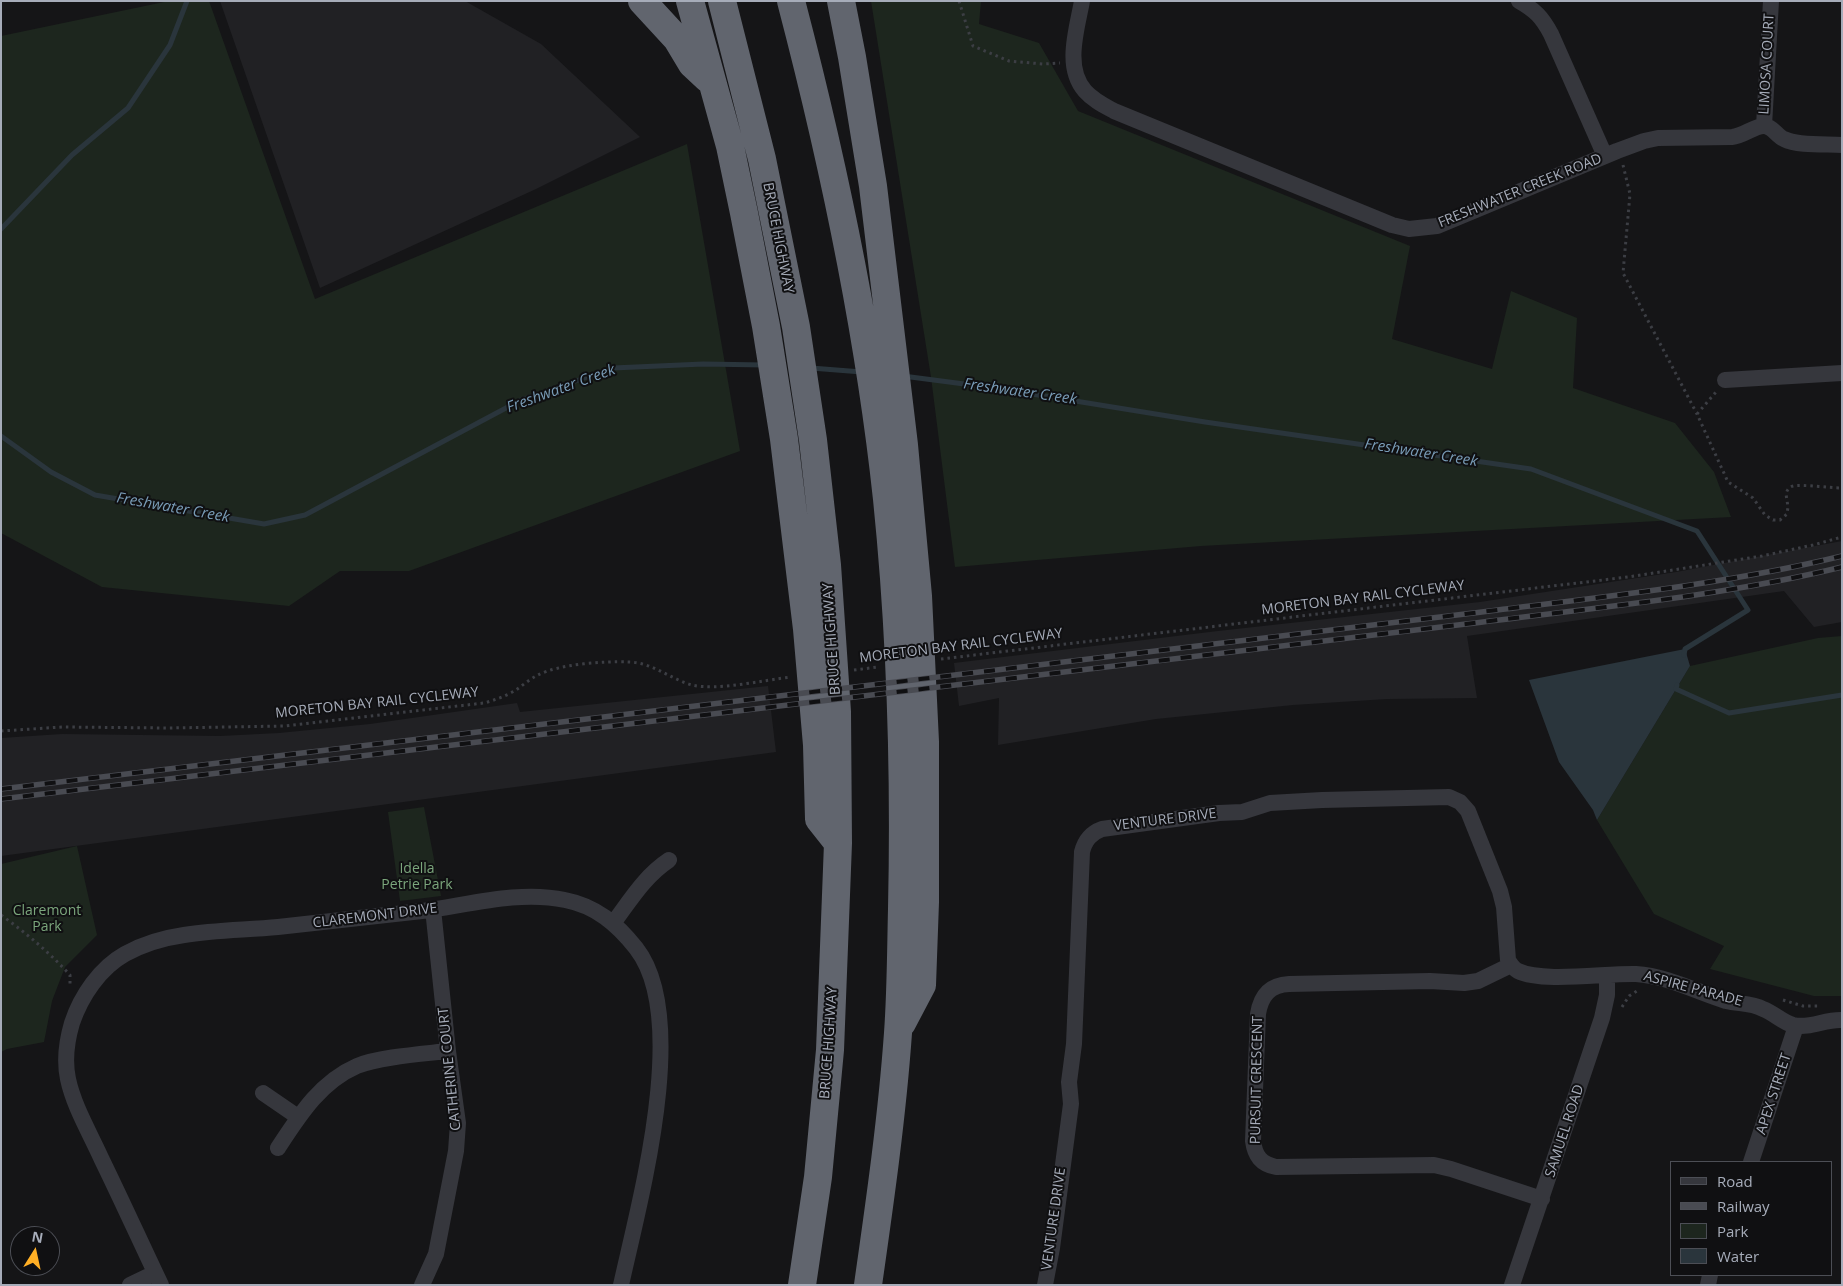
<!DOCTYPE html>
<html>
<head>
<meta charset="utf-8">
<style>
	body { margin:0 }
	#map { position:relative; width:1843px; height:1286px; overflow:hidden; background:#151517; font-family:"Open Sans",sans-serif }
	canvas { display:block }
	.frame { position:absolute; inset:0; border:2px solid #a6acb9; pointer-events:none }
	.legend { position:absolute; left:1670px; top:1161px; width:162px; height:115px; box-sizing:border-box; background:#101012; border:1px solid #4c4e55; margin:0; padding:6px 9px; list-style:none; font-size:15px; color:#a6acb9 }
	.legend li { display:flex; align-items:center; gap:10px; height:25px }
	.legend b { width:25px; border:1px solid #4c4e55 }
	.north { position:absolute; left:10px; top:1226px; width:50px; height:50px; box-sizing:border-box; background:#101012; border:1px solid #4c4e55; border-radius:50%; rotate:10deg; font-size:14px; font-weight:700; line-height:20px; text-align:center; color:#a6acb9 }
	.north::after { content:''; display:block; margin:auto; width:18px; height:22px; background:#ffaf25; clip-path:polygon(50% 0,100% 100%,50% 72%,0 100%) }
</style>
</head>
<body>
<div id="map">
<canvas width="1843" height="1286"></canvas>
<div class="frame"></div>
<ul class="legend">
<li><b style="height:6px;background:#36373d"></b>Road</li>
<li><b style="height:6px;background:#494b52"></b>Railway</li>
<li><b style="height:14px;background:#1d261e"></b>Park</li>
<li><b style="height:14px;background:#2a353c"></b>Water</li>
</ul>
<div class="north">N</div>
</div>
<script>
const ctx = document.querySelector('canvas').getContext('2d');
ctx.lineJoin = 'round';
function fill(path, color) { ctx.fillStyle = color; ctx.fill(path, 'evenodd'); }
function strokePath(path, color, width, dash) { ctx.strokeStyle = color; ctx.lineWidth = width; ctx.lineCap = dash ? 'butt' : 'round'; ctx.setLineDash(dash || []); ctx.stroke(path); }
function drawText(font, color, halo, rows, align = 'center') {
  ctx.font = font + ' "Open Sans",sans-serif'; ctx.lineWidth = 4; ctx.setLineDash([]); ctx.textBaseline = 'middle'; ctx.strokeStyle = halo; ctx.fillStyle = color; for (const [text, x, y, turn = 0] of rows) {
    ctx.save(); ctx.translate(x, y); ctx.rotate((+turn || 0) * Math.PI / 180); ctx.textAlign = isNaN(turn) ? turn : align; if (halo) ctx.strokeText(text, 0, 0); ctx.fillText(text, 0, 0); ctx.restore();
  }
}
fill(new Path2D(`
	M220,1H465L541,44L640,137L536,189L320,288Z
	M1842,541V622L1814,627L1784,591L1467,636L1477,698L1387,699L1293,705L1156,719L998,745L999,698L959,706L954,663L1218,631L1480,602L1676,572Z
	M768,686L776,752L1,856V738L62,734L220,736L279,733L370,724L517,703L520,712Z`), '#212124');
fill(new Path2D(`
	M169,1H209L315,299L687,144L740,451L409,571H340L289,606L102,587L1,533V36Z
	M871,1H981L979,24L1039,43L1078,111L1410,246L1392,339L1492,369L1511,291L1577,318L1573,388L1675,423L1714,472L1731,517L1201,546L955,567L931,377Z
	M1842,636V996H1814L1710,969L1724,946L1654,914L1597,820L1690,666L1818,638Z
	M424,807L441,896L400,901L388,812Z
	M77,846L97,935L65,967L52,1001L44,1042L7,1049L1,1052V864Z`), '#1d261e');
fill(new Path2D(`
	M1685,649L1690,666L1597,820L1593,810L1559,762L1529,680Z`), '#2a353c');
strokePath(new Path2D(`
	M1,229L72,155L128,108L170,45L187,1
	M811,368L862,372
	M903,376L995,388L1205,422L1531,469L1697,531L1748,610L1685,649L1684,655
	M1,436L51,472L95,495L264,524L305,515L521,400L613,368L703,364L765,365
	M1677,685L1676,689L1729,713L1842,695`), '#2a353c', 5);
strokePath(new Path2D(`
	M959,1L973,46L1009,61L1043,64L1060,63
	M1623,165L1630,194L1623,273L1697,414L1728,482L1753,498L1765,515L1773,520H1780L1787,514L1788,507L1786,494C1787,490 1789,487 1793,486C1800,484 1831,488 1842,488
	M1697,414L1716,392
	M941,659L1628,577L1762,556L1813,545L1842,537
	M854,670L878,667
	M1,731L62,727L169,728L285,726L484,703C495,700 506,696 516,690C523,685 530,679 538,675C559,664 604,661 628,662C652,662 670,679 692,685C717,691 764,680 791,677
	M1,915C26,933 49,952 70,975V987
	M1783,1000L1803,1006H1819
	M1622,1007L1629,996L1637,991`), '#3c3e44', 3, [2.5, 4]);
strokePath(new Path2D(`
	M1082,1C1077,29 1064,67 1085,91C1093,100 1103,105 1114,111L1392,225L1409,229L1437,226L1617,151L1644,141L1658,138L1732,137C1744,136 1755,125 1765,126C1773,127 1777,136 1784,139C1798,146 1825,144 1842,145
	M1519,1C1535,10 1542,17 1551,34L1605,156
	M1764,126L1771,1
	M1725,380L1842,373
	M614,922C631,899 645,876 669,860
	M1511,965L1478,981L1464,983L1430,981L1289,984C1270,985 1261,995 1258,1014L1253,1141C1255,1156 1261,1164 1276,1167L1434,1165L1451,1169L1542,1199
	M263,1093L298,1117
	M278,1148C299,1116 320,1082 357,1066C379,1057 422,1054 448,1051
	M1751,1162L1796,1026
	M130,1285L155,1273
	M161,1285C141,1243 122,1201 102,1160C90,1133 74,1107 68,1079C64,1060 67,1040 72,1023C81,996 100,968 125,954C143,944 163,938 184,935C215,930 247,930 278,927C326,922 374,916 422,911C468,905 519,890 565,900C596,906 617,924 636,948C691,1018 639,1203 621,1285
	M422,1285L436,1254L456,1151L458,1123L448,1051L433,909
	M1045,1285L1052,1248L1071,1104L1069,1082L1074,1044L1082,852C1085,840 1091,833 1102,829L1219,813L1242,812L1270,803L1322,800L1449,797L1460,802L1468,811L1500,891L1504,907L1508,960C1511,965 1514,969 1518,971C1543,983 1606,973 1636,974C1667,976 1697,992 1726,1001C1739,1004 1752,1003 1763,1009C1774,1013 1782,1022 1793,1025C1810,1029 1825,1019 1842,1020
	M1512,1285L1602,1018L1607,995V975
	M1708,1285L1710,1275`), '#36373d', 16);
strokePath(new Path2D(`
	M642,1L677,39L692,64L707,78
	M690,1L730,146L744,213L766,326L784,439L807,629L817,745L819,819L838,843
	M722,1L762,159L796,327L813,440L827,565L837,712L838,843L830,1050L818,1177L802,1285
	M791,1C834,165 869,331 887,499C901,636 905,772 902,909C901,950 901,992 898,1033C892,1117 880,1201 868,1285
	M841,1L852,57L873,186L904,445L918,596L925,742V902L922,985L902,1023`), '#61656e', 28);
const rail = new Path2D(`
	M1,789L1465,614C1591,598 1718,586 1842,556
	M1,799L1466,624C1591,608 1719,597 1842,567`);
strokePath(rail, '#494b52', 5.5);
strokePath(rail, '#101012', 4, [11]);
drawText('14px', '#a6acb9', '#101012', [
	["LIMOSA COURT",1767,64,-87],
	["FRESHWATER CREEK ROAD",1520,191,-22],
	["BRUCE HIGHWAY",778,238,79],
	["MORETON BAY RAIL CYCLEWAY",1363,598,-7],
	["BRUCE HIGHWAY",832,639,-94],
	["MORETON BAY RAIL CYCLEWAY",961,646,-7],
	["MORETON BAY RAIL CYCLEWAY",377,703,-6],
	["VENTURE DRIVE",1165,820,-7],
	["CLAREMONT DRIVE",375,916,-7],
	["ASPIRE PARADE",1693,989,15],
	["BRUCE HIGHWAY",829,1043,-86],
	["CATHERINE COURT",450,1069,-96],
	["PURSUIT CRESCENT",1257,1080,-89],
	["APEX STREET",1774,1094,-72],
	["SAMUEL ROAD",1565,1131,-72],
	["VENTURE DRIVE",1054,1219,-82]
]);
drawText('14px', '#7ba67c', '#101012', [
	["Idella",417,869],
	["Petrie Park",417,885],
	["Claremont",47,911],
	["Park",47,927]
]);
drawText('italic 15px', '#799cb7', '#101012', [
	["Freshwater Creek",561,389,-20],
	["Freshwater Creek",1020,392,8],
	["Freshwater Creek",1421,453,9],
	["Freshwater Creek",173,508,10]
]);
</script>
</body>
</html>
